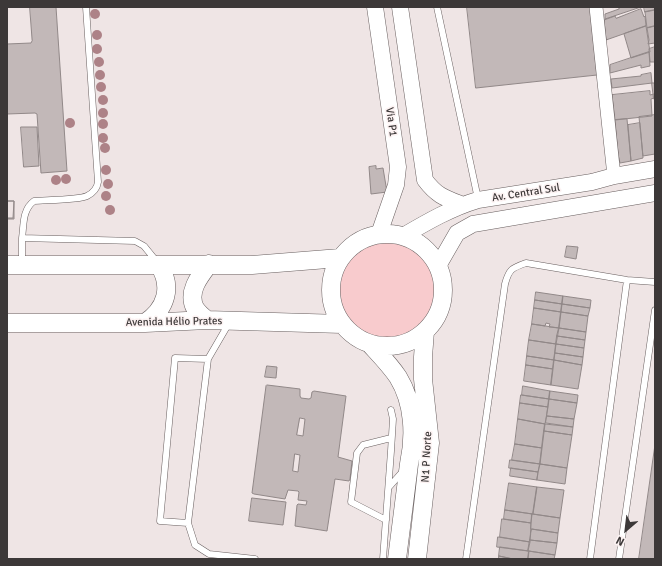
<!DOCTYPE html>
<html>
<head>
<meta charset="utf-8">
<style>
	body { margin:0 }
	#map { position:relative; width:662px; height:566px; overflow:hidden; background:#efe5e5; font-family:Signika,sans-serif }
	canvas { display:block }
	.frame { position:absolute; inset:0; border:8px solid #3c3838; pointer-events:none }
	.north { position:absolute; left:606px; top:510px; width:40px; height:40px; -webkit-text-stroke:3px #fcf2f2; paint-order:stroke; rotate:208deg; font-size:11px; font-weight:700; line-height:16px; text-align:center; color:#3c3838 }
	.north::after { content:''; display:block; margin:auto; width:14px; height:18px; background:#3c3838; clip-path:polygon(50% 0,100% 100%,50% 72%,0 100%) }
</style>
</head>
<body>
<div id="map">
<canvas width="662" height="566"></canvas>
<div class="frame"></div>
<div class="north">N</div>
</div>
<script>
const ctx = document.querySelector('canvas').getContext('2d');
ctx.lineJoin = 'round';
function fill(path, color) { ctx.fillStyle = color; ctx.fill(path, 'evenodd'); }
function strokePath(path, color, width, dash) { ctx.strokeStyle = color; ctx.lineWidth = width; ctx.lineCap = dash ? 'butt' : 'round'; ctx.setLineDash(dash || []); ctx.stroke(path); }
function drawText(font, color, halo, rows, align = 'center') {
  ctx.font = font + ' Signika,sans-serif'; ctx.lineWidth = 3; ctx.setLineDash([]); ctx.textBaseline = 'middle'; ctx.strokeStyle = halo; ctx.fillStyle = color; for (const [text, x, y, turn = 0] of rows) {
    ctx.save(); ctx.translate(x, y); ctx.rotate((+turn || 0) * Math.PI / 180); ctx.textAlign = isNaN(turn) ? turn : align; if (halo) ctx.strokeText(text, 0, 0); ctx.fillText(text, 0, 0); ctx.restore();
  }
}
fill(new Path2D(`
	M337 289a49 49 0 1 1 98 0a49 49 0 1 1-98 0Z`), '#f8cbcd');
const building = new Path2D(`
	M30,7H56L67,171L41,173L37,114L35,113L7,114V44L31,43L32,41Z
	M467,7H590L597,75L476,88Z
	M618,7H641L605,19V14L619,9Z
	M644,7H655V10L645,12Z
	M641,9L644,17L645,16L646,26L606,40L604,20L615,16L616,18Z
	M655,10V26L647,28L645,12Z
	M646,26L650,52L631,58L624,34Z
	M655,26V43L648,44L649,40L647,28Z
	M655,47V62H650L649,49Z
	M649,52L650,66L641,68V65L610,73V65Z
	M651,73L652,83L612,88L611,79L641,76V75Z
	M652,83H655V99H654Z
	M650,91V95L654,94V98L651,99L652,116L615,120L612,95Z
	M655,115V154L643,156L639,117Z
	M627,119L631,161L620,163L618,154L615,120Z
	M640,123L643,158L631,161L628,125Z
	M21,127H37L39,166L24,167Z
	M376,166V169L383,168L387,192L371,194L369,167Z
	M7,201H14V219H7Z
	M7,201H14L13,218H7Z
	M567,246L578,247L576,259L565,257Z
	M536,292L563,296L562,304L535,300Z
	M563,296L591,300L590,308L562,304Z
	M535,300L562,304L561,312L534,308Z
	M562,304L590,308L588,316L561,312Z
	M534,308L561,312L559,328L549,327L550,324L546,323L545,326L532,324Z
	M561,312L588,316L586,332L559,328Z
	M532,324L559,328L556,344L529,340Z
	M559,328L586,332L585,340L557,336Z
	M557,336L585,340L584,348L556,344Z
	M529,340L556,344L554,360L527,356Z
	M556,344L584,348L583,357L555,353Z
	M555,353L583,357L582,365L554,360Z
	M527,356L554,360L553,369L526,365Z
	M554,360L582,365L578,389L551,385Z
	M526,365L553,369L551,385L524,381Z
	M267,366L277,367L276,378L265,377Z
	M267,385L300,389V396L301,398L309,399L311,398L312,392L314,391L346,396L338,457L352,461L350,479L349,481L335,479L327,531L295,526L297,505L298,504L306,505L307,501L298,500L299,492L298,491L288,490L285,499L254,494L252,493L266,386ZM300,418L305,419L303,436L297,435ZM295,454L300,455L298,472L293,471Z
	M523,386L550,391L549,399L522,395Z
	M550,391L578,395L577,403L549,399Z
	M521,395L549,399L548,407L520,403Z
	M549,399L577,403L574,419L547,416Z
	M520,403L548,407L545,424L518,419Z
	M547,416L574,419L573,427L546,423Z
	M518,419L545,424L542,448L515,444Z
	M545,424L573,427L572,435L544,431Z
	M544,431L572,435L567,468L540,464Z
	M515,444L542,448L540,464L512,460Z
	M655,445V559H639Z
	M510,460L540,464L538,472L509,468Z
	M540,464L567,468L565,484L537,480Z
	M511,468L538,472L537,480L510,476Z
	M509,483L537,487L533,514L505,510Z
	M537,487L564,490L560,518L533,514Z
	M252,498L286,502L283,525L249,521Z
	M505,510L532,514L531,523L504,519Z
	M532,514L560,518L558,533L531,529Z
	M502,519L531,523L530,542L500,537Z
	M532,529L558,533L557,543L530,540Z
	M498,537L530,542L528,551L497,547Z
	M530,540L557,543L555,555L528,551Z
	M500,547L529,551L528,559H513L499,556Z
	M529,551L555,555L554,559H528Z
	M499,556L513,559H519H499Z`);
fill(building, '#c2b8b8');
strokePath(building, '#918888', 1);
const service = new Path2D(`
	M437,7L478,199
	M22,238C24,225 22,210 34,201C45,200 79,200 87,196C93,193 97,189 98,182L86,7
	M22,263V238L135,241L144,246L157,262
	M229,323L208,359L188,523L195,545L209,554L255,559
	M389,487L404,470
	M386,520L351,502L357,453L363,445L391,438
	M188,523L160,521L175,358L208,359
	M383,559L391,451L393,419L391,410
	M466,559L505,284C509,269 512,268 526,263L627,280L655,282
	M590,559L627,280
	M619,559L655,310`);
const minor = new Path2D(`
	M596,7L614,176`);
const tertiary = new Path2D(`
	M375,7L398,167L396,185L379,234
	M400,7L425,180C437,196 445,198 463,205
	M403,236C427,222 451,208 478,200L592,182L614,176L655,169
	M438,266L457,233L473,224L655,193`);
const secondary = new Path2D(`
	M331 290a56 56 0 1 1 112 0a56 56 0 1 1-112 0Z
	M7,265H252L340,258
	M207,320C203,317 198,313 195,308C187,292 199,277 209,264
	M7,323H145L207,320L342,324
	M145,323C166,309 173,287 159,265
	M370,344C380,355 390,365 398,377C414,403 415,436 409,464L397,559
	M417,559L430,443L423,379V357L425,331`);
strokePath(service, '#685f5f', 7);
strokePath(minor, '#685f5f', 14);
strokePath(tertiary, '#685f5f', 17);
strokePath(secondary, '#685f5f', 19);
strokePath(service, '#fff', 6);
strokePath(minor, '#fff', 13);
strokePath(tertiary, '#fff', 16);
strokePath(secondary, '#fff', 18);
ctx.fillStyle = '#ad8287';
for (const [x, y] of [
	[95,14],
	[97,35],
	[97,49],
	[99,62],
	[100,75],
	[101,87],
	[103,100],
	[103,113],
	[70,123],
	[103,124],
	[103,138],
	[105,148],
	[106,170],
	[66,179],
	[56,180],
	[108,184],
	[106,196],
	[110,210]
]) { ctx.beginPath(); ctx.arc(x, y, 5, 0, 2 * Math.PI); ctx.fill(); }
drawText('11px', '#3c3838', '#fcf2f2', [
	["Via P1",391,122,82],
	["Av. Central Sul",526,193,-9],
	["Avenida Hélio Prates",174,322,-1],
	["N1 P Norte",427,457,-87]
]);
</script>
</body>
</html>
